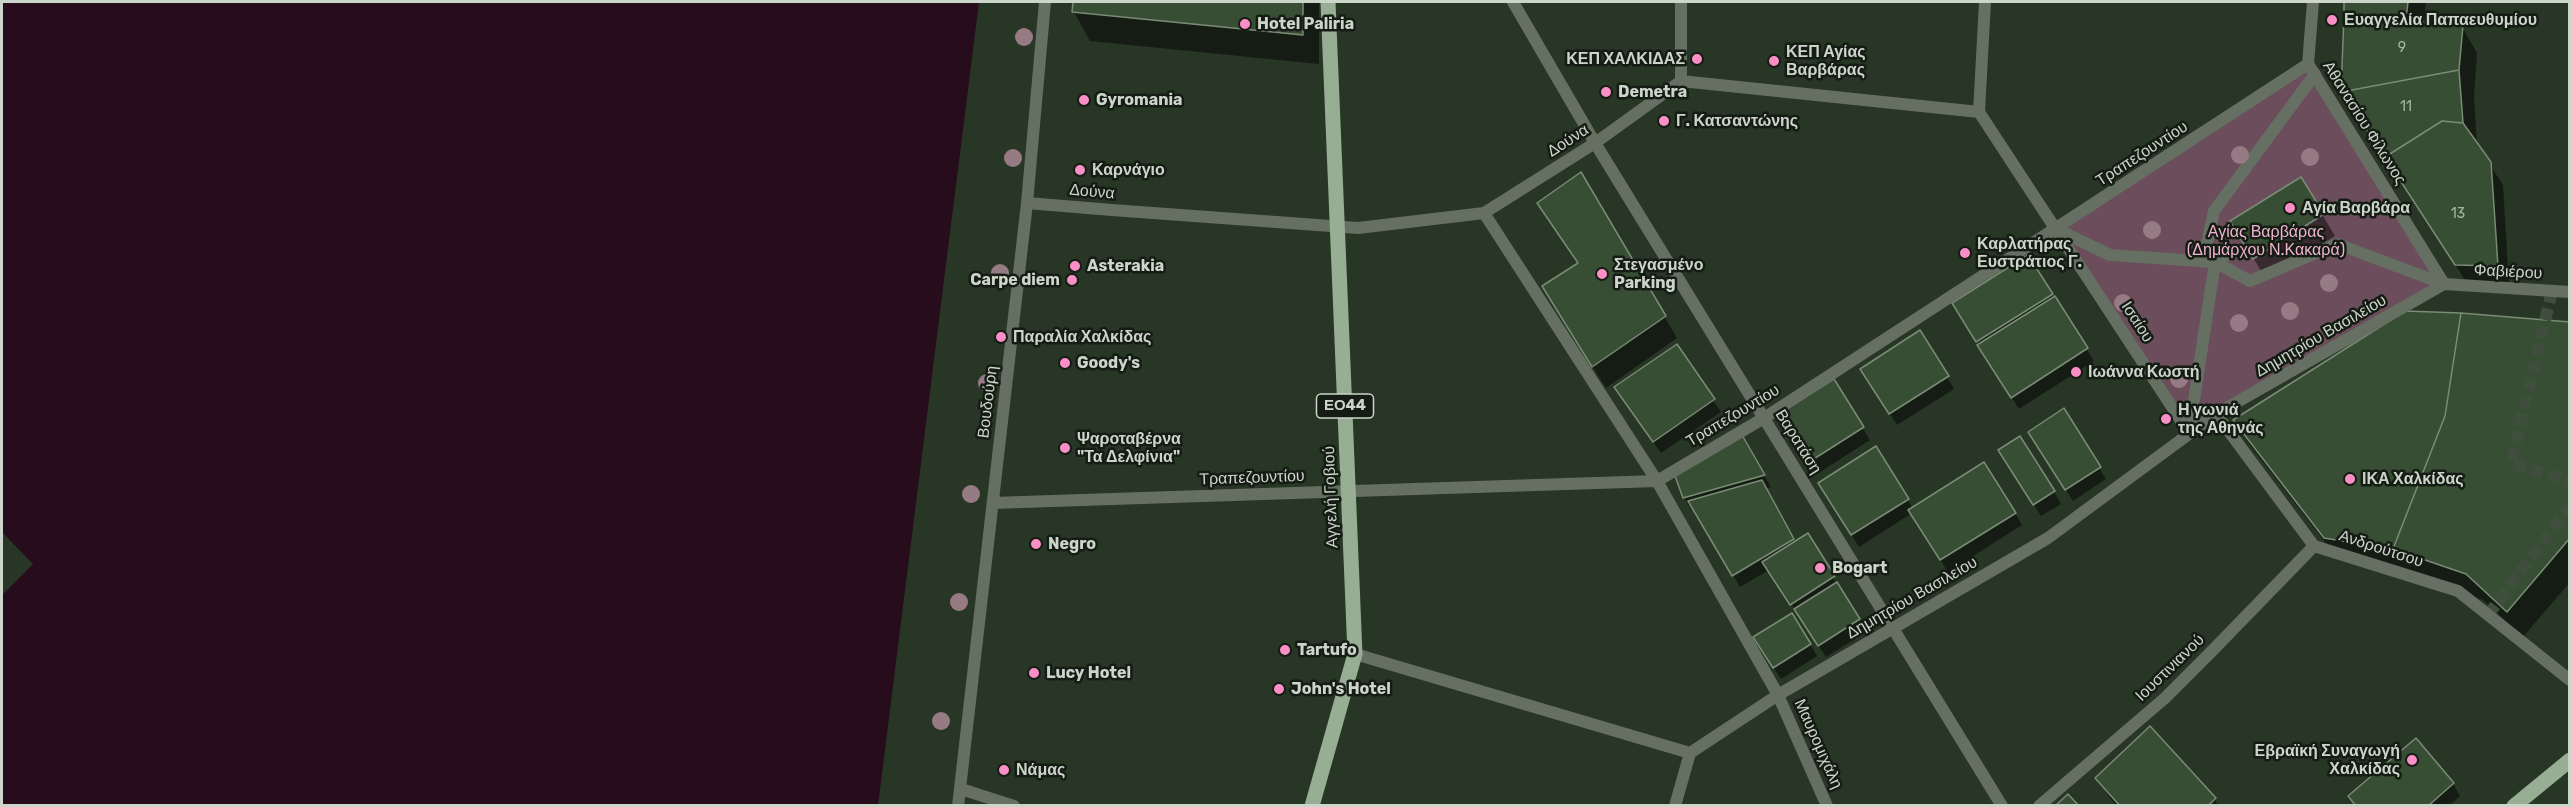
<!DOCTYPE html>
<html>
<head>
<meta charset="utf-8">
<style>
	body { margin:0 }
	#map { position:relative; width:2571px; height:807px; overflow:hidden; background:#273625; font-family:Rubik,sans-serif }
	canvas { display:block }
	.frame { position:absolute; inset:0; border:3px solid #ccd5ca; pointer-events:none }
</style>
</head>
<body>
<div id="map">
<canvas width="2571" height="807"></canvas>
<div class="frame"></div>
</div>
<script>
const ctx = document.querySelector('canvas').getContext('2d');
ctx.lineJoin = 'round';
function fill(path, color) { ctx.fillStyle = color; ctx.fill(path, 'evenodd'); }
function strokePath(path, color, width, dash) { ctx.strokeStyle = color; ctx.lineWidth = width; ctx.lineCap = dash ? 'butt' : 'round'; ctx.setLineDash(dash || []); ctx.stroke(path); }
function drawText(font, color, halo, rows, align = 'center') {
  ctx.font = font + ' Rubik,sans-serif'; ctx.lineWidth = 5; ctx.setLineDash([]); ctx.textBaseline = 'middle'; ctx.strokeStyle = halo; ctx.fillStyle = color; for (const [text, x, y, turn = 0] of rows) {
    ctx.save(); ctx.translate(x, y); ctx.rotate((+turn || 0) * Math.PI / 180); ctx.textAlign = isNaN(turn) ? turn : align; if (halo) ctx.strokeText(text, 0, 0); ctx.fillText(text, 0, 0); ctx.restore();
  }
}
fill(new Path2D(`
	M2308,64L2444,284L2189,433L2056,229Z`), '#6b4d5c');
fill(new Path2D(`
	M2,2H979L878,805H2V595L33,564L2,532Z`), '#270c1b');
fill(new Path2D(`
	M1074,2H1319V64L1090,41L1074,12Z
	M2347,2H2426L2423,23L2462,27L2477,53L2474,98L2477,145L2503,185L2509,287L2469,286L2343,92Z
	M1580,174L1677,338L1606,388L1556,308L1578,265L1539,204Z
	M2301,179L2335,236L2266,279L2244,243Z
	M2028,257L2094,361L2019,409L1961,316Z
	M2570,324V582L2523,637L2483,600L2410,576L2338,559L2247,441L2235,420Z
	M1919,332L1954,389L1897,425L1869,381Z
	M1677,346L1721,412L1661,453L1623,400Z
	M1833,381L1870,440L1817,474L1787,427Z
	M1741,437L1771,487L1765,489L1795,543L1807,535L1866,632L1826,657L1769,570L1740,587L1694,508L1691,509L1684,497Z
	M2037,444L2099,468L2106,479L2073,501Z
	M2007,463L2054,492L2061,504L2041,516Z
	M1827,495L1908,500L1913,509L2015,513L2022,525L1948,572L1912,513L1859,547Z
	M1810,644L1817,656L1781,679L1762,650Z
	M2096,778L2215,799L2218,806H2116Z
	M2453,783L2460,796L2449,806H2355L2350,797Z`), '#0007');
const building = new Path2D(`
	M1073,2H1303V35L1072,12Z
	M2344,2H2408L2406,20L2344,15Z
	M2344,15L2463,25L2459,70L2341,92Z
	M2459,70L2463,123L2442,121L2385,157L2341,92Z
	M2442,121L2463,123L2491,162L2498,266L2455,265L2385,157Z
	M1581,172L1666,316L1592,367L1542,286L1578,263L1537,203Z
	M2301,177L2324,214L2253,259L2230,221Z
	M2028,255L2053,294L1976,342L1952,303Z
	M2055,296L2088,348L2011,398L1977,345Z
	M2405,311L2461,313L2445,416L2393,549L2324,538L2233,420Z
	M2461,313L2570,322V538L2507,612L2466,574L2393,549L2445,416Z
	M1920,330L1949,376L1889,414L1860,369Z
	M1677,344L1715,399L1653,442L1614,387Z
	M1834,379L1864,427L1809,462L1778,414Z
	M2064,408L2101,467L2065,490L2028,432Z
	M1742,435L1765,475L1683,498L1675,476Z
	M2020,436L2055,491L2033,505L1998,450Z
	M1876,446L1909,499L1851,535L1818,483Z
	M1984,462L2016,513L1940,560L1908,510Z
	M1762,480L1794,539L1732,576L1688,501Z
	M1808,533L1835,576L1790,605L1762,562Z
	M1837,582L1860,619L1818,646L1794,609Z
	M1792,613L1811,644L1773,668L1753,637Z
	M2150,726L2216,798L2208,806H2120L2095,778Z
	M2416,738L2454,783L2428,806H2356L2348,796Z
	M2068,794L2079,806H2055Z`);
fill(building, '#384e34');
strokePath(building, '#7a8b76', 1.5);
strokePath(new Path2D(`
	M2552,291L2511,463L2570,481
	M2488,615L2570,506`), '#404e3e', 12, [12, 6]);
strokePath(new Path2D(`
	M1027,203L1112,210
	M2056,229L2110,255L2215,262L2235,250
	M2203,262L2214,211L2315,74
	M2189,433L2215,262L2250,281L2337,244L2444,284
	M993,503L1082,500
	M2211,652L2314,546
	M961,789L1014,806
	M958,806L1027,203L1045,2`), '#657063', 12);
strokePath(new Path2D(`
	M1513,2L1595,143L2002,806
	M1681,2V81
	M2313,2L2308,64L2444,284
	M1979,112L1985,2
	M1112,210L1358,228L1484,213L1595,143L1681,81L1979,112L2189,433
	M1484,213L1657,481L1778,695L1827,806
	M2444,284L2570,292
	M2216,414L2314,546L2458,591L2570,680
	M1082,500L1657,481L1764,418L2308,64
	M1355,654L1690,753L1778,695L2048,538L2216,414L2444,284
	M1675,806L1690,753
	M2039,806L2165,698L2211,652`), '#657063', 12);
strokePath(new Path2D(`
	M1312,806L1355,654L1328,2
	M2514,806L2570,760`), '#97ad94', 15);
ctx.fillStyle = '#967a84';
for (const [x, y] of [
	[1024,37],
	[2240,155],
	[2310,157],
	[1013,158],
	[2152,230],
	[1000,273],
	[2329,283],
	[2123,303],
	[2290,311],
	[2239,323],
	[2179,379],
	[987,383],
	[971,494],
	[959,602],
	[941,721]
]) { ctx.beginPath(); ctx.arc(x, y, 9, 0, 2 * Math.PI); ctx.fill(); }
for (const [x, y, r, color] of [
	[2332,20,6,"#fa8fc8"],
	[1245,24,6,"#fa8fc8"],
	[1697,59,6,"#fa8fc8"],
	[1774,61,6,"#fa8fc8"],
	[1606,92,6,"#fa8fc8"],
	[1084,100,6,"#fa8fc8"],
	[1664,121,6,"#fa8fc8"],
	[1080,170,6,"#fa8fc8"],
	[2290,208,6,"#fa8fc8"],
	[1965,253,6,"#fa8fc8"],
	[1075,266,6,"#fa8fc8"],
	[1602,274,6,"#fa8fc8"],
	[1072,280,6,"#fa8fc8"],
	[1001,337,6,"#fa8fc8"],
	[1065,363,6,"#fa8fc8"],
	[2076,372,6,"#fa8fc8"],
	[2166,419,6,"#fa8fc8"],
	[1065,448,6,"#fa8fc8"],
	[2350,479,6,"#fa8fc8"],
	[1036,544,6,"#fa8fc8"],
	[1820,568,6,"#fa8fc8"],
	[1285,650,6,"#fa8fc8"],
	[1034,673,6,"#fa8fc8"],
	[1279,689,6,"#fa8fc8"],
	[2412,760,6,"#fa8fc8"],
	[1004,770,6,"#fa8fc8"]
]) { const dot = new Path2D(); dot.arc(x, y, r, 0, 2 * Math.PI); ctx.fillStyle = color; ctx.fill(dot); strokePath(dot, '#151c14', 2); }
drawText('14px', '#a7b3a4', null, [
	["9",2402,48],
	["11",2406,107],
	["13",2458,214]
]);
for (const [x, y, w] of [
	[1345,406,57]
]) { const box = new Path2D(); box.roundRect(x - w / 2, y - 12, w, 24, 4.5); ctx.fillStyle = '#151c14'; ctx.fill(box); strokePath(box, '#ccd5ca', 1.5); }
drawText('bold 15px', '#ccd5ca', null, [
	["ΕΟ44",1345,406]
]);
drawText('bold 16px', '#ccd5ca', '#151c14', [
	["Ευαγγελία Παπαευθυμίου",2344,20],
	["Hotel Paliria",1257,24],
	["ΚΕΠ Αγίας",1786,52],
	["Βαρβάρας",1786,70],
	["ΚΕΠ ΧΑΛΚΙΔΑΣ",1685,59,"right"],
	["Demetra",1618,92],
	["Gyromania",1096,100],
	["Γ. Κατσαντώνης",1676,121],
	["Καρνάγιο",1092,170],
	["Αγία Βαρβάρα",2302,208],
	["Καρλατήρας",1977,244],
	["Ευστράτιος Γ.",1977,262],
	["Στεγασμένο",1614,265],
	["Parking",1614,283],
	["Asterakia",1087,266],
	["Carpe diem",1060,280,"right"],
	["Παραλία Χαλκίδας",1013,337],
	["Goody's",1077,363],
	["Ιωάννα Κωστή",2088,372],
	["Η γωνιά",2178,410],
	["της Αθηνάς",2178,428],
	["Ψαροταβέρνα",1077,439],
	["\"Τα Δελφίνια\"",1077,457],
	["ΙΚΑ Χαλκίδας",2362,479],
	["Negro",1048,544],
	["Bogart",1832,568],
	["Tartufo",1297,650],
	["Lucy Hotel",1046,673],
	["John's Hotel",1291,689],
	["Εβραϊκή Συναγωγή",2400,751,"right"],
	["Χαλκίδας",2400,769,"right"],
	["Νάμας",1016,770]
], 'left');
drawText('16px', '#ccd5ca', '#151c14', [
	["Αθανασίου Φίλωνος",2364,123,58],
	["Δούνα",1568,141,-33],
	["Τραπεζουντίου",2142,154,-33],
	["Δούνα",1092,192,5],
	["Φαβιέρου",2508,272,3],
	["Ισαίου",2137,322,57],
	["Δημητρίου Βασιλείου",2321,336,-30],
	["Βουδούρη",988,402,-83],
	["Τραπεζουντίου",1733,416,-31],
	["Βαρατάση",1798,442,58],
	["Τραπεζουντίου",1252,478,-2],
	["Αγγελή Γοβιού",1331,497,-92],
	["Ανδρούτσου",2381,549,18],
	["Δημητρίου Βασιλείου",1912,598,-30],
	["Ιουστινιανού",2170,668,-44],
	["Μαυρομιχάλη",1818,744,66]
]);
drawText('16px', '#f0b2d1', '#151c14', [
	["Αγίας Βαρβάρας",2266,232],
	["(Δημάρχου Ν.Κακαρά)",2266,250]
]);
</script>
</body>
</html>
